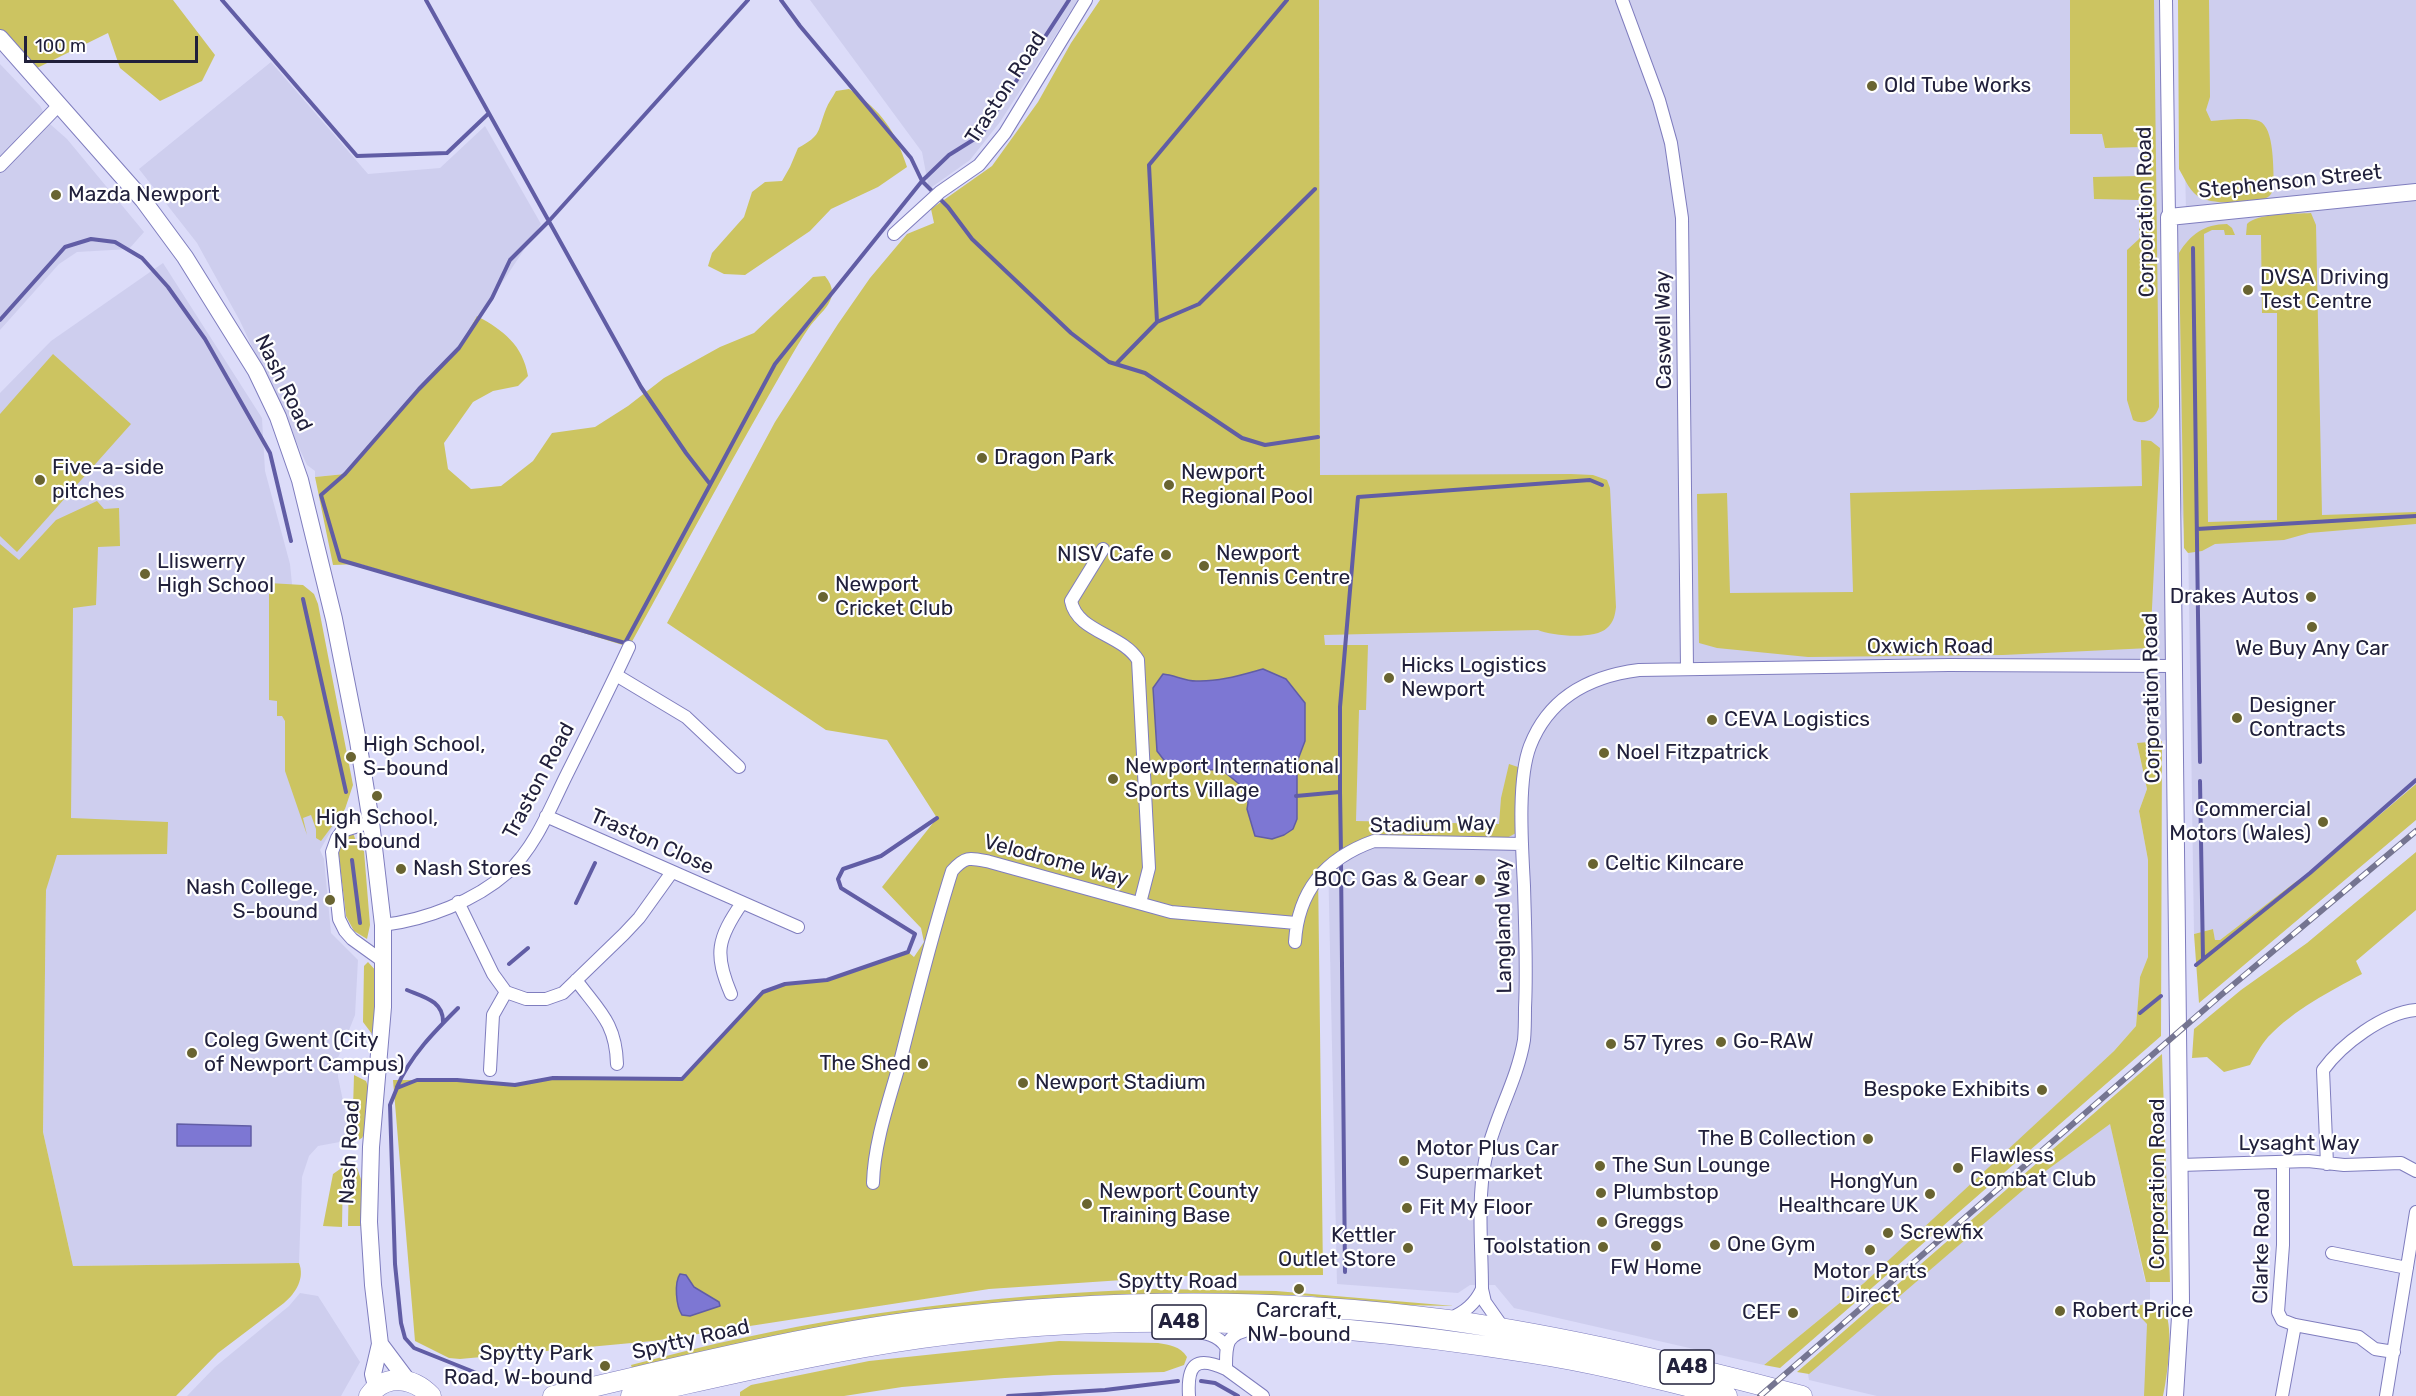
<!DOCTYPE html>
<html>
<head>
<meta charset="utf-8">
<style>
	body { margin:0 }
	#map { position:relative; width:2416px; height:1396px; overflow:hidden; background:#dcdcf9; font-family:Rubik,sans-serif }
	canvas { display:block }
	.scale { position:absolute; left:24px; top:36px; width:174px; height:27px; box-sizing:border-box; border:3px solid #21203b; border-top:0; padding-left:8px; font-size:18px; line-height:21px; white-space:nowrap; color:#21203b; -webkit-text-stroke:4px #fff; paint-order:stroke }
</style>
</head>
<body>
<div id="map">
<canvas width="2416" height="1396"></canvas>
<div class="scale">100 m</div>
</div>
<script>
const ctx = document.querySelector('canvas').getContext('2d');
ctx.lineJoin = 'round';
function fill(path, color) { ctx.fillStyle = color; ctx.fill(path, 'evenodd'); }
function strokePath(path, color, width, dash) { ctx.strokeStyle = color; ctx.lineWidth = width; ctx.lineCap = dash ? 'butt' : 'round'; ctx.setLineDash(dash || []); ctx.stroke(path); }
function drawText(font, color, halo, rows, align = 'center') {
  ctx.font = font + ' Rubik,sans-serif'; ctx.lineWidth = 4.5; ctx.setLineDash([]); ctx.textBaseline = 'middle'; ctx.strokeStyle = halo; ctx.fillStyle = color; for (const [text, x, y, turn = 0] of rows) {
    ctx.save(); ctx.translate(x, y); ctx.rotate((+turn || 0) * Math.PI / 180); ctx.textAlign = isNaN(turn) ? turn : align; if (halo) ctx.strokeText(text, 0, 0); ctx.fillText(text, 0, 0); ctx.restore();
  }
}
fill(new Path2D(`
	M810,0H1078L1000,122L970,160L929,189L922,152Z
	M1319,0H2166L2169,216L2186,214L2182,0H2416V516L2184,530L2173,441L2167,740L2137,744L2147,789L2139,811L2148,860V957L2140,977L2136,1026L2114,1051L1943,1211L1864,1283L1764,1365L1514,1308L1495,1285H1470L1458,1293L1337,1284L1320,475Z
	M271,62L368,174L440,168L485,126L541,224L459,348L419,389L345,474L315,477V471L307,465L240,321L197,243L139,169Z
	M0,64L40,106L50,124L67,139L144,232L129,249L77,252L59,264L0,330Z
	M163,263L262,418L265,471L290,564L292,584L335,824L320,850L324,859L331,933L358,960L355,1015L338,1058V1077L347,1120L345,1141L318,1146L309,1156L302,1177L299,1263L73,1266L43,1132L46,890L0,899V393L51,341Z
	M2416,518V784L2322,864L2294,883L2220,940H2215L2213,929L2194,934L2188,535Z
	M2110,1123L2145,1281L2150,1282V1302L2164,1310L2168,1320V1336L2157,1396H1877L1809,1380L1808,1374L2043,1173Z
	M300,1293L318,1296L360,1362L341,1396H187L215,1367L289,1306Z`), '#ceceee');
fill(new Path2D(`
	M0,0H173L215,55L202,81L160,101L120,68L108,33L37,68L0,30Z
	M1100,0H1319L1320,475L1571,474L1593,475L1607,480L1610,488L1616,607C1615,615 1614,622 1607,628C1595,640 1552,636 1538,630L1324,635L1325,645H1368L1366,710H1359L1356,821L1499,824L1501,798L1509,764L1521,768L1518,832L1505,839L1368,837L1352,845L1318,869L1323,1275L1182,1276L989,1289L653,1341L460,1359L449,1358L415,1341L393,1080H457L515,1085L553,1078L682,1079L763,992L785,984L827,980L908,952L914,957L924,942L921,928L882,887L937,818L887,740L826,730L667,623L775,422L838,324L870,278L907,234L934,223L931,209L992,166L1038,102L1071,43Z
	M2070,0H2154L2159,407C2155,419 2145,426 2133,420L2127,400V250L2139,239V200L2094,199L2093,177L2141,176V147L2105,148L2102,134H2070Z
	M2178,0H2209L2210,97L2206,110L2211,121C2223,120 2248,117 2259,121C2275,127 2273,171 2274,187C2272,192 2271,196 2266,198C2254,205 2213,204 2201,198C2190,193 2185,179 2179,169Z
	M849,89C882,111 895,130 907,167L878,187L831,209L810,231L745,275L724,274L708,266L712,253L744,217L752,192L765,182L782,181L790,167L798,148C822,135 817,132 826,109C828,103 833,97 836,91Z
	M2311,213L2316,225L2322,515L2416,512V524L2309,533L2284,540L2215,544L2202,551L2188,553L2184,548L2179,253C2190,235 2204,224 2227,224L2232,228L2235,235H2225L2224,230H2212L2204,234L2208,522L2277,520V313H2262L2261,235H2246L2247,224C2257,213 2295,214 2311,213Z
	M825,276C844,299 820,311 808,329C801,339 795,350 789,360C734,455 682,551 629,647L360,564L333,565L315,477L345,474L419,389L459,348L477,316C503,330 523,345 528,376L518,386L493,391L473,402L444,443L448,469L471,489L501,486L533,461L552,433L595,427L628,406L664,378L720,347L754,333L813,277Z
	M53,354L131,424L17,552L0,536V414Z
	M2141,440L2151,441L2160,448L2150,648L2003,655L1808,657L1717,648L1699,643L1697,494L1727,493L1730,593L1853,592L1850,493L2142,486Z
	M97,501L104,509L119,508L120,546L98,547L96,605L73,608L71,818L168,822L167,854L57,855L46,890L43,1132L73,1266L299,1263C305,1278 296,1293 284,1303L218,1353L176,1396H0V544L19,560L56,520Z
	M269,583L303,585L314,594L318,604L353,785L345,809L321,841L316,838V829L311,815L303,818L307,835L285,771V721L282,716H277V701L269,700Z
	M2162,741L2161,1036L1780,1368L1764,1365L1864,1283L2114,1051L2136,1026L2140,977L2148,957V860L2139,811L2147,789L2137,743Z
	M2416,784V820L2199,1003L2194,934L2213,929L2215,940H2220L2294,883L2322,864Z
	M353,833L359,849L364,851L370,925L367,939L354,931L346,916L338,848L346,834Z
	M2416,852V910L2356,961L2362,974C2329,992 2295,1009 2268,1037C2261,1045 2255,1056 2250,1065L2224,1072L2207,1057L2192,1058L2194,1029L2241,990L2307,943Z
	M368,962L377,972L375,1038L363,1022L364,966Z
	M2162,1054L2170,1282H2146L2110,1124L2043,1173L1809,1374L1797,1372Z
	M354,1075L366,1081L369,1089L365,1132L362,1138L352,1143Z
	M351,1165L357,1168L362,1182V1226H348L349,1170Z
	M343,1167L342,1227L323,1226L333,1174Z
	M1155,1289L1276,1291L1454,1306L1351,1304L1312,1296L1293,1295L1217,1298L632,1368L631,1365C670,1355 708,1345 747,1337C881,1308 1018,1294 1155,1289Z
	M2150,1302C2155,1305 2162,1307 2165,1312C2174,1328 2167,1378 2163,1396H2144L2147,1324L2132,1308Z
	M1059,1341L1158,1343C1170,1345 1180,1346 1187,1357L1184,1365L1164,1372L1054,1375L1005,1378L902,1387L844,1396H740V1392L751,1385L869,1361Z`), '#ccc461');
const water = new Path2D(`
	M1263,669L1286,679L1305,703V741L1297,762V819L1293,829L1284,835L1272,839L1255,836L1247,809L1248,803L1244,788L1222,770L1181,769L1167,764L1157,751L1153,688L1163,674C1174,675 1185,681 1196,681C1219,682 1241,675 1263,669Z
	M177,1124L251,1126V1146H177Z
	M680,1274L686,1275L694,1287L719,1302L720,1306L690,1316L682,1315C676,1306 674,1283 680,1274Z`);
fill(water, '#7d77d3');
strokePath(water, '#615da5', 1.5);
strokePath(new Path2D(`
	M222,0L357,156L447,153L488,114
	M426,0L641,387L686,453L710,484
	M748,0L549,221L510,260L492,298L459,348L419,389L345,474L321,495L340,560L625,643L775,364L922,181L911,158L800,26L781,0
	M1069,0L981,135L949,155L922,181L948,207L972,239L1071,333L1109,362L1145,373L1242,438L1265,445L1318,437
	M2193,248L2200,762
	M0,320L65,247L91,239L115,242L142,258L168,287L205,339L270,453L291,541
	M1157,322L1199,304L1315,189
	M1116,364L1157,322L1149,165L1287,0
	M2197,529L2416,516
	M303,599L346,792
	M2200,781L2203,959
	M1340,792L1341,854
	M1296,796L1340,792V707L1358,497L1590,480L1602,485
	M352,860L360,923
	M1341,862L1345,1272
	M576,903L595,863
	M509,964L528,948
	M2196,965L2310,873L2416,780
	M407,990C424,997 444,1001 443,1023
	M2140,1013L2161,996
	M397,1087C410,1056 435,1031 458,1008
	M479,1374L414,1348L405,1338L401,1323L395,1264L390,1105L397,1088L417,1080H457L515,1085L553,1078L682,1079L763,992L785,984L827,980L908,952L915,934L841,888L838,879L843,869L881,856L937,818
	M1201,1381L1215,1383L1238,1396
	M1008,1396L1105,1390L1178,1381`), '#615da5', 4);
const street = new Path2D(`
	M1622,0L1659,100L1671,143L1682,218L1687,669
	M2166,0L2169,217
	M0,166L60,104
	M894,234L940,192L979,165L1005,133L1086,0
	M1103,549L1071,601C1077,632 1122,634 1138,660L1149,868L1140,903
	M616,675L686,717L739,767
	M546,816L798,927
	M371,822L342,831L337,838L332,852L339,919L345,931L352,939L384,962
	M458,902L493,974L506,992L526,999H546L563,993L624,934L639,918L672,872
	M383,925C426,920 475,901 508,872C536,846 550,808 567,774C588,732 609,690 629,647
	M1295,942C1298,890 1326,858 1374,841L1522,844
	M576,980C599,1011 616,1023 617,1064
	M731,994C714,954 717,939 742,903
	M490,1070L493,1015L506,992
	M2283,1162V1245L2278,1312L2282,1320L2295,1325L2359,1337L2375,1349L2394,1352
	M2327,1164L2323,1070C2342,1044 2383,1013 2416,1010
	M2180,1165L2308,1161L2344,1165L2401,1163L2416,1171
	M873,1183C874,1143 889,1101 900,1062C916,998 932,934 952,871C966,855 971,858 990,862L1171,912L1296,923
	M2332,1253L2407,1268
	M1449,1319C1465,1312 1475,1304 1482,1289
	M1181,1329C1196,1332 1217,1332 1226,1347
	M1504,1329L1485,1302L1482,1289C1482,1247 1477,1202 1485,1161C1493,1120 1517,1082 1524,1040C1525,1030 1525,1019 1525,1008C1527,967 1525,926 1524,886C1522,847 1517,780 1530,746C1549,697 1591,676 1639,670L1949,665L2174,666
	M1226,1369L1263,1396
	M1189,1396C1187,1365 1195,1355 1226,1369C1226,1345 1225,1334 1252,1329
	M2282,1396L2295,1325
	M2386,1396L2416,1212`);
const secondary = new Path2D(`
	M0,38L143,200L185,257L256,371L278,417L300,480L334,619L358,741L371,822L383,925V1007L371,1147L369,1222L373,1285L380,1344L373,1374L376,1386
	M380,1344L407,1380
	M2175,1396L2181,1301L2169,217L2416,192`);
const primary = new Path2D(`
	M369,1396C385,1373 413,1377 431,1396
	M553,1396C677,1368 800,1336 927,1320C1099,1299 1276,1297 1448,1320C1568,1337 1685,1365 1802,1396
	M631,1396C727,1375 823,1352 921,1338C1123,1310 1330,1320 1531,1353C1597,1363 1662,1380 1727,1396`);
strokePath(street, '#7f7dbe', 14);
strokePath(secondary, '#7f7dbe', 18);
strokePath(primary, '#7f7dbe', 21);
strokePath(street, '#fff', 12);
strokePath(secondary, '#fff', 16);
strokePath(primary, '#fff', 20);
const rail = new Path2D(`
	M1760,1396L2221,995L2416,831`);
strokePath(rail, '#757591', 6);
strokePath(rail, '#fff', 4, [11]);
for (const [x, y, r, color] of [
	[1872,86,6,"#696431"],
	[56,195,6,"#696431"],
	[2248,290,6,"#696431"],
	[982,458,6,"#696431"],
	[40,480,6,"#696431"],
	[1169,485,6,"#696431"],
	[1166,555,6,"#696431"],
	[1204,566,6,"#696431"],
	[145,574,6,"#696431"],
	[823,597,6,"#696431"],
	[2311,597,6,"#696431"],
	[2312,627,6,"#696431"],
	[1389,678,6,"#696431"],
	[2237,718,6,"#696431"],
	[1712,720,6,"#696431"],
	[1604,753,6,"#696431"],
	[351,757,6,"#696431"],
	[1113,779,6,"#696431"],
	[377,796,6,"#696431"],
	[2323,822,6,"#696431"],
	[1593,864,6,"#696431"],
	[401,869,6,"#696431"],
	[1480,880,6,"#696431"],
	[330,900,6,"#696431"],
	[1721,1042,6,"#696431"],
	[1611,1044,6,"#696431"],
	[192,1053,6,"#696431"],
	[923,1064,6,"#696431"],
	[1023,1083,6,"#696431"],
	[2042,1090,6,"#696431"],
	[1868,1139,6,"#696431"],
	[1404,1161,6,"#696431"],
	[1600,1166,6,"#696431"],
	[1958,1168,6,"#696431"],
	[1601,1193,6,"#696431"],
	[1930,1194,6,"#696431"],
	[1087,1204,6,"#696431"],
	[1407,1208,6,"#696431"],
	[1602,1222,6,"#696431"],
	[1888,1233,6,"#696431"],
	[1715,1245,6,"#696431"],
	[1656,1246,6,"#696431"],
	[1603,1247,6,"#696431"],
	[1408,1248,6,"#696431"],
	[1870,1250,6,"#696431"],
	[1299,1289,6,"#696431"],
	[2060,1311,6,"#696431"],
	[1793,1313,6,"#696431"],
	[605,1366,6,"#696431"]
]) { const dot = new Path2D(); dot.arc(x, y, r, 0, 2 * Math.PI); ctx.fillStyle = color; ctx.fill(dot); strokePath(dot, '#fff', 2); }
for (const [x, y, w] of [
	[1179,1322,54],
	[1687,1367,54]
]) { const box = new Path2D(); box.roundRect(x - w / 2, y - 17, w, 34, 4.5); ctx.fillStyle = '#fff'; ctx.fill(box); strokePath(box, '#21203b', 1.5); }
drawText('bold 20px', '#21203b', null, [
	["A48",1179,1322],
	["A48",1687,1367]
]);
drawText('21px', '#21203b', '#fff', [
	["Old Tube Works",1884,86],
	["Mazda Newport",68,195],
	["DVSA Driving",2260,278],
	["Test Centre",2260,302],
	["Dragon Park",994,458],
	["Five-a-side",52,468],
	["pitches",52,492],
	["Newport",1181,473],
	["Regional Pool",1181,497],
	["Newport",1216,554],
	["Tennis Centre",1216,578],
	["NISV Cafe",1154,555,"right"],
	["Lliswerry",157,562],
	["High School",157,586],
	["Newport",835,585],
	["Cricket Club",835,609],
	["Drakes Autos",2299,597,"right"],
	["We Buy Any Car",2312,649,"center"],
	["Hicks Logistics",1401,666],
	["Newport",1401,690],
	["Designer",2249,706],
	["Contracts",2249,730],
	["CEVA Logistics",1724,720],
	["High School,",363,745],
	["S-bound",363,769],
	["Noel Fitzpatrick",1616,753],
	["Newport International",1125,767],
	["Sports Village",1125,791],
	["Commercial",2311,810,"right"],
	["Motors (Wales)",2311,834,"right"],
	["High School,",377,818,"center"],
	["N-bound",377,842,"center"],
	["Celtic Kilncare",1605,864],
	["Nash Stores",413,869],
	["BOC Gas & Gear",1468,880,"right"],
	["Nash College,",318,888,"right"],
	["S-bound",318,912,"right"],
	["Coleg Gwent (City",204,1041],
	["of Newport Campus)",204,1065],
	["Go-RAW",1733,1042],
	["57 Tyres",1623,1044],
	["The Shed",911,1064,"right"],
	["Newport Stadium",1035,1083],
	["Bespoke Exhibits",2030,1090,"right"],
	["The B Collection",1856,1139,"right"],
	["Motor Plus Car",1416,1149],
	["Supermarket",1416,1173],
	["Flawless",1970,1156],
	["Combat Club",1970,1180],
	["The Sun Lounge",1612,1166],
	["HongYun",1918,1182,"right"],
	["Healthcare UK",1918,1206,"right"],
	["Newport County",1099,1192],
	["Training Base",1099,1216],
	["Plumbstop",1613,1193],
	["Fit My Floor",1419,1208],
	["Greggs",1614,1222],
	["Screwfix",1900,1233],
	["Kettler",1396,1236,"right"],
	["Outlet Store",1396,1260,"right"],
	["One Gym",1727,1245],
	["Toolstation",1591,1247,"right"],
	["FW Home",1656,1268,"center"],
	["Motor Parts",1870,1272,"center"],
	["Direct",1870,1296,"center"],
	["Carcraft,",1299,1311,"center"],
	["NW-bound",1299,1335,"center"],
	["Robert Price",2072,1311],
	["CEF",1781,1313,"right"],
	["Spytty Park",593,1354,"right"],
	["Road, W-bound",593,1378,"right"]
], 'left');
drawText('21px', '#21203b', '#fff', [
	["Traston Road",1006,88,-57],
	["Stephenson Street",2290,182,-6],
	["Corporation Road",2146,212,-91],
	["Caswell Way",1664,330,-91],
	["Nash Road",283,383,64],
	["Oxwich Road",1930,647],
	["Corporation Road",2152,698,-91],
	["Traston Road",539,781,-62],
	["Stadium Way",1433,825,-1],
	["Traston Close",652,842,24],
	["Velodrome Way",1056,861,15],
	["Langland Way",1504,926,-91],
	["Lysaght Way",2299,1144],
	["Nash Road",350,1152,-87],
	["Corporation Road",2158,1184,-90],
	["Clarke Road",2262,1246,-89],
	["Spytty Road",1178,1282],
	["Spytty Road",691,1340,-13]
]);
</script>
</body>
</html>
